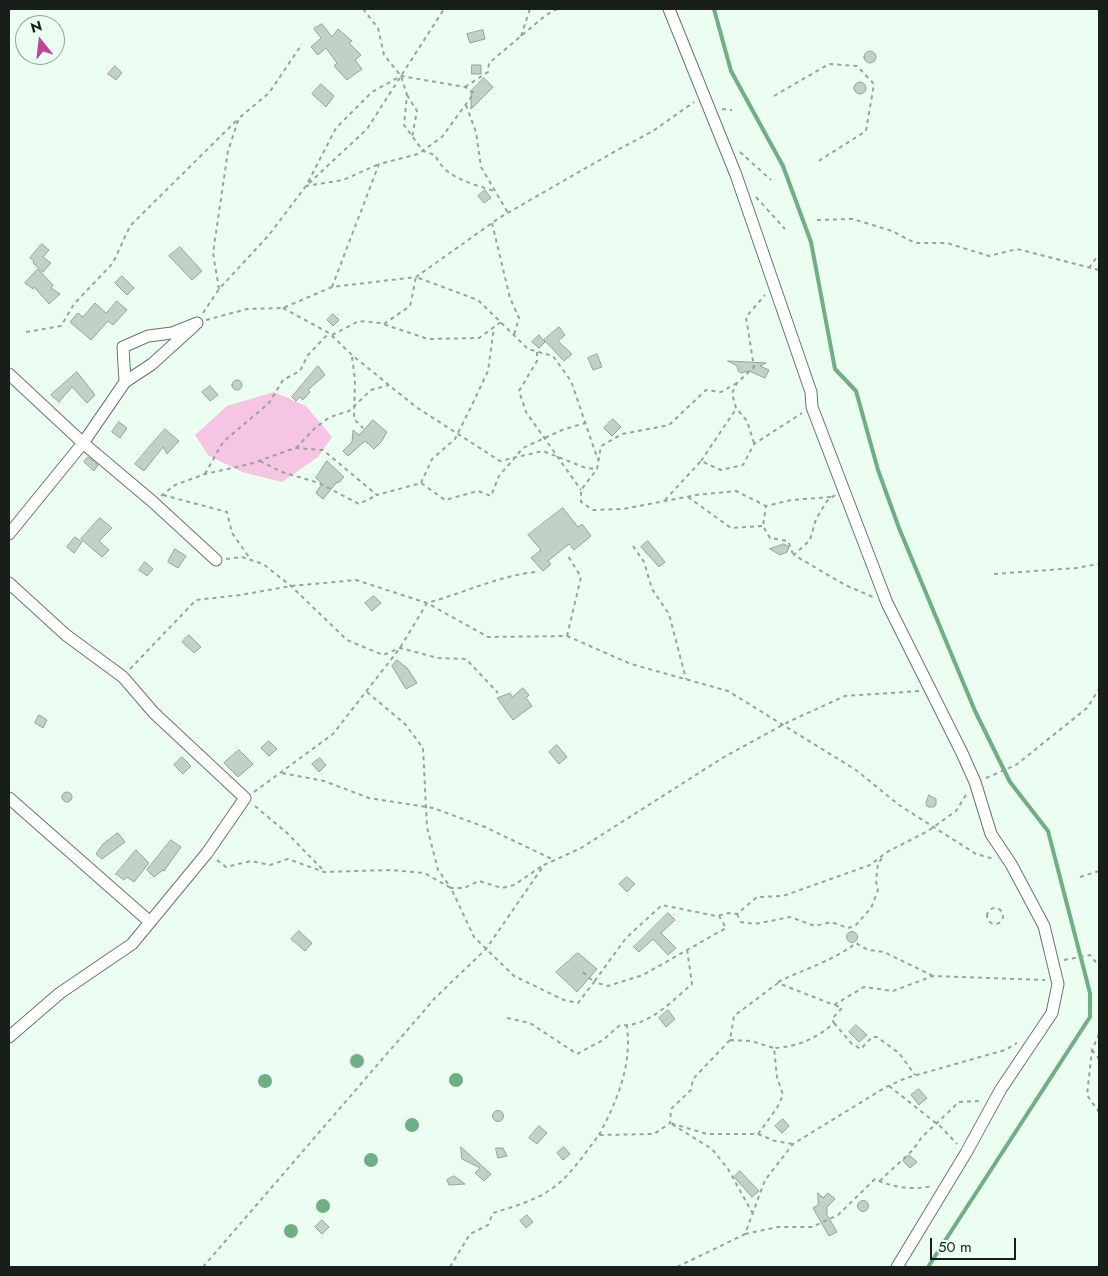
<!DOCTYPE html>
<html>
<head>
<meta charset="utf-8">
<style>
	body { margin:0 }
	#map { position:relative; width:1108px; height:1276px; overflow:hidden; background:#ecfdf1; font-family:Jost,sans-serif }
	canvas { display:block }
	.frame { position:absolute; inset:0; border:10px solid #181e19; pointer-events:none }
	.north { position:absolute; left:15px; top:15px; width:50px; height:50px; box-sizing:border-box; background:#ecfdf1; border:1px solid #97a49b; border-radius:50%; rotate:344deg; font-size:14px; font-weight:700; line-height:20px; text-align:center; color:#181e19 }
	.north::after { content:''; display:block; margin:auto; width:18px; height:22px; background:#bd459a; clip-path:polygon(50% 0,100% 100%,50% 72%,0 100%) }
	.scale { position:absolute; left:930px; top:1238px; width:86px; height:22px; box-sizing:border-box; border:2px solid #181e19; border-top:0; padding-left:6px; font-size:15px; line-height:18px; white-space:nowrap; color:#181e19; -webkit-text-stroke:4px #ecfdf1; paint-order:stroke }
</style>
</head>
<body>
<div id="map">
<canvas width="1108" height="1276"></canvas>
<div class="frame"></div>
<div class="north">N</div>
<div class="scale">50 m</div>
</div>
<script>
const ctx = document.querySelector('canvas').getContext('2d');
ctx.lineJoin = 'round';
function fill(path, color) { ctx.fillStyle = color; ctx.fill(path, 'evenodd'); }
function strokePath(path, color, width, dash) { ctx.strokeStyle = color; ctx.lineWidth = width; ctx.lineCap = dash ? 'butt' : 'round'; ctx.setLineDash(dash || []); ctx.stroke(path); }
fill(new Path2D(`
	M274,392L306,406L332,437L318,457L282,482L242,472L208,455L195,435L227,406Z`), '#f7c5e4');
fill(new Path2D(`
	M350 1061a7 7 0 1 1 14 0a7 7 0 1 1-14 0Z
	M449 1080a7 7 0 1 1 14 0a7 7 0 1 1-14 0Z
	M258 1081a7 7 0 1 1 14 0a7 7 0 1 1-14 0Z
	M405 1125a7 7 0 1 1 14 0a7 7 0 1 1-14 0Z
	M364 1160a7 7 0 1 1 14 0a7 7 0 1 1-14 0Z
	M316 1206a7 7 0 1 1 14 0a7 7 0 1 1-14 0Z
	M284 1231a7 7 0 1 1 14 0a7 7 0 1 1-14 0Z`), '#6faf84');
strokePath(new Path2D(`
	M714,9L731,71L783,166L811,242L835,369L856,391L878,470L899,528L975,711L1010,782L1048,831L1090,993V1017L928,1267`), '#6faf84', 4);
const building = new Path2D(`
	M322,24L332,37L338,29L352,41L349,43L361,55L355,60L362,69L347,80L334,66L337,63L326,48L318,55L311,47L321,38L314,29Z
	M483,30L485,39L470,43L467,34Z
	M864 57a6 6 0 1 1 12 0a6 6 0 1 1-12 0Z
	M472,65H481V74H472Z
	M115,66L122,73L116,80L108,74Z
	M484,78L493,87L471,109V91Z
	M854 88a6 6 0 1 1 12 0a6 6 0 1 1-12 0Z
	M321,84L334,96L326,107L312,94Z
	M485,190L491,198L484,203L478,196Z
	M42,244L49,250L43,257L51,263L43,272L33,263L34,261L30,258Z
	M180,247L202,271L192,280L169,256Z
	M38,269L53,285L51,288L60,294L49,304L34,287L33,289L25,283Z
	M122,276L134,288L127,295L115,283Z
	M117,301L127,310L113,325L108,321L91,340L70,322L78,313L83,317L95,303L106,313Z
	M333,314L339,320L333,326L327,320Z
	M559,327L565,335L558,341L572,354L564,361L544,340Z
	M539,335L545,342L539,348L532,342Z
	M597,354L602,367L593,370L588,358Z
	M728,361L766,363L760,366L769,370L765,378L749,371L741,373L738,371L737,366Z
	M318,366L325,375L308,390L310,392L303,400L300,397L296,401L292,397Z
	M77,372L95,395L87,403L72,387L59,402L51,395Z
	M232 385a5 5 0 1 1 10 0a5 5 0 1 1-10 0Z
	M210,386L218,395L210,401L202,392Z
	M613,419L621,427L612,436L604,428Z
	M373,420L387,432L381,442L374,449L365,441L348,456L343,451L352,442L353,430L359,435Z
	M119,422L127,428L120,438L112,432Z
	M165,429L179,441L167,454L163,447L144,471L135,464Z
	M88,457L98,465L94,471L84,462Z
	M327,461L344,477L338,483L337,482L323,499L316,493L322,484L316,478Z
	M563,508L578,527L582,524L591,536L574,550L569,544L548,561L551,564L543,571L531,558L541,550L528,535Z
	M100,518L112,528L99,541L109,550L102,557L81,539Z
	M75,537L82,542L74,553L67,547Z
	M648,541L665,562L659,567L641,547Z
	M784,544L789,547L787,552L780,555L770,549Z
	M175,549L186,556L178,568L168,562Z
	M145,562L153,569L147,576L139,570Z
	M374,596L381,603L372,611L365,603Z
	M189,635L201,647L194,653L182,642Z
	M397,660L407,668L417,683L406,689L392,666Z
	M523,688L529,695L526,698L532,706L513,720L497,698L510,693L512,697Z
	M39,715L47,720L43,728L35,723Z
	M269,741L277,749L269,756L261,748Z
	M557,745L567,757L559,764L549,752Z
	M239,750L253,764L238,777L224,763Z
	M182,757L191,766L183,774L174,765Z
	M320,758L326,765L319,772L312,764Z
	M62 797a5 5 0 1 1 10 0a5 5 0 1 1-10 0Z
	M929,795L936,799V805L934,807H928L926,804Z
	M118,833L125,842L102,859L96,854L103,844Z
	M171,840L181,847L164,871L163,870L154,877L147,870Z
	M136,850L149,863L134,882L127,877L124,880L116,874Z
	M627,877L635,884L627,892L619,884Z
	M668,913L675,920L661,933L676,948L668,955L653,939L639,952L634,947Z
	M299,931L312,943L305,951L291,939Z
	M846.5 937a5.5 5.5 0 1 1 11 0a5.5 5.5 0 1 1-11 0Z
	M578,953L597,969L577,992L556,972Z
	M668,1010L675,1019L666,1027L659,1018Z
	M856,1025L867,1035L859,1042L849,1032Z
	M919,1089L927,1098L919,1105L911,1095Z
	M492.5 1116a5.5 5.5 0 1 1 11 0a5.5 5.5 0 1 1-11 0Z
	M783,1119L789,1126L782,1133L775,1126Z
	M539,1126L547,1133L537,1144L529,1138Z
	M461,1147L491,1174L484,1181L475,1173L480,1168L462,1159Z
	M564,1147L570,1154L563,1160L557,1153Z
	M496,1148H503L507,1156L498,1158Z
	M909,1155L917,1162L910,1168L903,1161Z
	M740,1171L759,1191L752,1197L734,1177Z
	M454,1176L465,1184L449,1185L447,1180Z
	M818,1193L823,1198L828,1193L835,1199L827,1207V1215L837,1232L829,1236L813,1208L818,1205Z
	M857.5 1206a5.5 5.5 0 1 1 11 0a5.5 5.5 0 1 1-11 0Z
	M527,1215L533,1222L526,1228L520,1221Z
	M322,1220L329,1227L322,1234L315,1227Z`);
fill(building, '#c1d1c5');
strokePath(building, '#95a499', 1);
const minor = new Path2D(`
	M669,9L736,175L811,392L812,407L887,603L962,753L975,782L991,834L1011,864L1044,926L1058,984L1052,1013L1001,1089L966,1153L897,1267
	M9,374L83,443L153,502L216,560
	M125,382L152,364L194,326
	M9,534L83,443L125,382L123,347L148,336L172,333L197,323
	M9,583L66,635L123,677L154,713L245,798L207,853L132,944L60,993L9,1037
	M9,798L150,922`);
strokePath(minor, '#68776c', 13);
strokePath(new Path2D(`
	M363,9L378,28L384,55L401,76L407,95L404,125L423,151L435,155C446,179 471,183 494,191
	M521,36L530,9
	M465,87L488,72L489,63L546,15L557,9
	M407,95L417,111L412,137
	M774,96L829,64L857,66L874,84L866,131L817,162
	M466,105L476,132L481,167L508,213
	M722,109L732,110
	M740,152L771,180
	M756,197L785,229
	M817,220L853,219L892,231L915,243H947L989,256L1017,249L1099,270
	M492,223L510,298L519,318L514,335
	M1089,268L1099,254
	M332,287L379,164L418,154L442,137L474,93L465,87L401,76L372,92L336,128L306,186L343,180L379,164
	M219,289L213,253L228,151L239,118L269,93L302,44
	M283,308L329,333L352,355L416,407L500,461L543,451L586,468L597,469
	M203,313L219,289L269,235L306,186L367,129L444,9
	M206,320L247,309L283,308L332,287L416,277L499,218L612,153L653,131L694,102
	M384,324L410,306L416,277L478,300L528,349L553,356L571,381L598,460
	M26,332L61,326L74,304L113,263L130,226L239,118
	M332,335L359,321L380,323L428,339L479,338L501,322
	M537,352V361L519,391L526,412L581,490
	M352,357L355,379L354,419L363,428
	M737,383L721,392L706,390L669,425L622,434L601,446L597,469L581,490V502L593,510L623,509L696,495L736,491L766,506
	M754,443L747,421L736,408L732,393L737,383L754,367L746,317L765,295
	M296,448L315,428L330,417L349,411L371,390L389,385
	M260,461L282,472L319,483L359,504L377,495
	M701,461L736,409
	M205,474L223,442L269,403L283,380L300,371L308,355L328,334
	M421,483L432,459L455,439L471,407L488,371L494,327
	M163,495L227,512L232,533L251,560
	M835,495L827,501L816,519L810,540L794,555L845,585L873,597
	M161,496L175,485L205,474L250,464L295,448L323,450L377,495L421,483L445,500L478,491L491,496L499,476L523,448L562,430L585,423
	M688,497L731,528L763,526
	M665,500L701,461L721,470L743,465L754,444L802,413
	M633,546L644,562L652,589L669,614L686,679
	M793,554L788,541L770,538L763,526L766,506L791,500L831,497
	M226,559L242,557L263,564L291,586L347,640L383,655L400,648L438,658L466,659L498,693
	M994,574L1076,568L1099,564
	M567,636L581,577L568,556
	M130,669L196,600L240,595L291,586L356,580L427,603L488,637L567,636L631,664L728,691L856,770L899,805L976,854L994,859
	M367,692L405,724L423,748L427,827L438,870L451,888H464L479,881L502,888L514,885L542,866
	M282,773L324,781L369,798L433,808L485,827L554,860
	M986,778L1016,765L1087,708L1099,689
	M254,792L333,734L400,648L427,603C463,593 499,576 535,572
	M255,806L287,833L324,871
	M217,860L226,867L251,861L270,865L288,859L324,872L391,870L424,873L451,888L474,937L514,976L564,1000L578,1003L594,982L608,986L643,975L726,928L719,916
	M1080,877L1099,871
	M987 916a8 8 0 1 1 16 0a8 8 0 1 1-16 0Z
	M737,914L741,922L755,924L790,917L815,926L831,922L848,928L855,926L871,908L878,890L876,881L878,863L884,856
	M1064,960L1090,955L1099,966
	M583,972L594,982L626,938L662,905L716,916L729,913L737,914L757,897L783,896L870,865L887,852L928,831L956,811L966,795
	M778,982C804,969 833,961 856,943L868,950L884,952L933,976
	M507,1018L530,1023L577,1054L603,1040L620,1025C647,1028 672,1001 692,984L687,949
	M834,1023L852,1044L861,1049L872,1037H877L899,1053L915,1075
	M1099,1034L1092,1050L1087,1095L1099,1112
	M730,1040L751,1041L774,1048
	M1092,1050L1099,1059
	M889,1086L941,1127L957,1144
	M758,1134L777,1108L783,1095L777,1077L774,1048C798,1047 817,1038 834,1023L832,1019L842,1008L835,1005
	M599,1135C617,1101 632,1066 627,1026
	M880,1181C892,1168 914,1152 921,1138L959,1102L980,1101
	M753,1214L728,1169L712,1149L670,1123L707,1134H758L775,1141L793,1144
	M745,1234L778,1227H812L838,1215L875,1179C893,1188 913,1190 933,1186
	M203,1267L435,998L486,949L544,865L581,848L724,757L788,722L845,696L920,691
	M450,1267L470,1234L488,1225L493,1213C512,1207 534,1201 550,1190C571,1176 584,1154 599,1135L654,1134L670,1123L671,1109L691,1090L693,1079L730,1040L734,1016L778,983L834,1005L864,987L893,991L933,976L1045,980
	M677,1267L745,1234L765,1180L793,1144L886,1087L906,1078L1005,1050L1017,1043`), '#97a49b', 2, [4, 4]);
strokePath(minor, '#fff', 11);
</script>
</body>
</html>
